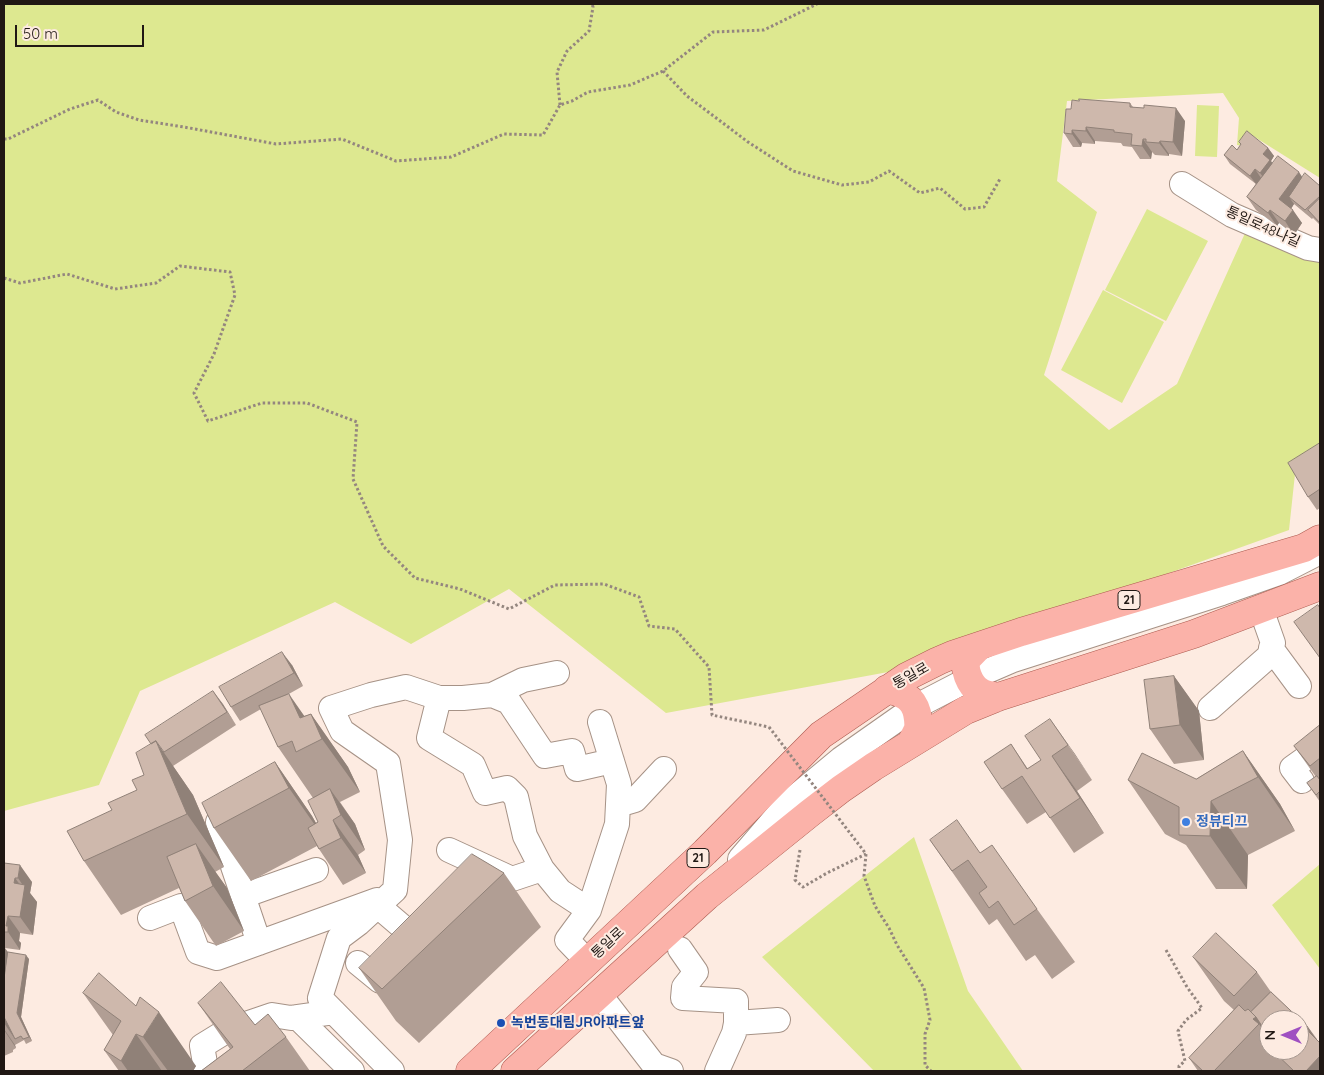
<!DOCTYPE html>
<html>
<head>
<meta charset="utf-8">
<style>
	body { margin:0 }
	#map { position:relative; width:1324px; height:1075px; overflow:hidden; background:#fdebe1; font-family:Quicksand,sans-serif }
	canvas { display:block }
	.frame { position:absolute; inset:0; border:5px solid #201814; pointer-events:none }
	.north { position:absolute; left:1259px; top:1010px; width:50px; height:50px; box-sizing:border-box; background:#fdebe1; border:1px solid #a5978f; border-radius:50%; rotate:270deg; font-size:14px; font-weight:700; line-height:20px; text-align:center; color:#201814 }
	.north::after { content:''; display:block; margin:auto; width:18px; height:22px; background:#9f50c1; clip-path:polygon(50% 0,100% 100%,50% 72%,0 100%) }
	.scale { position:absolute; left:15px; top:25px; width:129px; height:22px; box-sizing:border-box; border:2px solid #201814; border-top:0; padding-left:6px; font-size:15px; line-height:18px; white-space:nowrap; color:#201814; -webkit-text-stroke:4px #fdebe1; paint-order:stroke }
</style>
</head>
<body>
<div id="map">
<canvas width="1324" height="1075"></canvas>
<div class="frame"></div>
<div class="north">N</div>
<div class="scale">50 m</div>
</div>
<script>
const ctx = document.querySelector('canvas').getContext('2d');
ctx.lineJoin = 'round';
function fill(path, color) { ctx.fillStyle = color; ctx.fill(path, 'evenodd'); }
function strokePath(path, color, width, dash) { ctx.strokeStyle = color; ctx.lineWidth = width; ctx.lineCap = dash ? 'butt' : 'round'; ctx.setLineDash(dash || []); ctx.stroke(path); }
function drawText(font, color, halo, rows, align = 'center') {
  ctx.font = font + ' Quicksand,"Noto Sans KR",sans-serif'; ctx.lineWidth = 4; ctx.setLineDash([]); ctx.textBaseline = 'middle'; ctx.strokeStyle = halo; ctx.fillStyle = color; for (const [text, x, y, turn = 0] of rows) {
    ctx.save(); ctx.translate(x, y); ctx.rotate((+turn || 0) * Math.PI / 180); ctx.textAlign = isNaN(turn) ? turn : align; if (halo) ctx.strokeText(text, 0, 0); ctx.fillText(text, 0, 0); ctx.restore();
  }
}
fill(new Path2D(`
	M4,4H1320V178L1253,136L1244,146L1237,145L1239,118L1223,93L1067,101L1057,181L1097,212L1044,375L1109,430L1177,384L1246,231L1320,258V446L1295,474L1289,530L899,670L666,713L509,589L411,644L335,602L140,691L99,785L4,811Z
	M1197,105L1219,106L1217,157L1195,156Z
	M1147,209L1208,241L1166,321L1105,290Z
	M1103,290L1164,322L1122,403L1061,370Z
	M914,837L968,991L1023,1071H874L762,957Z
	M1320,864V969L1272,905Z`), '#dde890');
const minor = new Path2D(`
	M1182,184L1232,215L1308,248L1320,250
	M1271,648L1299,686
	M492,695L509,702L545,756L572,751L577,769L612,761
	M439,698L429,738L473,765L485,793L507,788L516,797L525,836L542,869L560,891L589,910
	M1210,708L1269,656L1273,643L1261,609
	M1302,781L1292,768L1320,748
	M618,805L635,800L664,769
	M225,819L218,822L259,943
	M449,850L512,879L542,869
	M740,859L788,803L841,759L915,707L969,679L1013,660L1222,593L1279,573L1320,552
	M243,896L316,870
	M378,906L419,941L412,947
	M150,918L181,906L198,952L217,958L377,900
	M680,949L696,972L684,987L683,998L736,1001V1023L734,1033L717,1071
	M588,962L567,940L589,910L617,824L619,784L600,722
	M358,963L380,981L386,975
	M600,995L654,1065L671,1071
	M297,1017L352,1071
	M736,1023L778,1020
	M204,1071L206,1069L202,1046L228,1030L272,1015L291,1018L334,1012
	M392,1071L320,998L339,938L359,923L395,890L400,840L388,763L342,731L331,708L371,695L406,687L439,698H463L492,695L523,680L557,673`);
const major = new Path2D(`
	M979,646C976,650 971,654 968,658C962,668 970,685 979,691C984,695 991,695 998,697
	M887,689C902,693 913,697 917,713C918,718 919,723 918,729C916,734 913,739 911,743
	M470,1071L705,852L821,735L906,677L938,661L952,655L1021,632L1304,548L1320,539
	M515,1071L707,896L810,813L841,789L873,767L966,710L998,697L1194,634L1320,586`);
strokePath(minor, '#a69286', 26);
strokePath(major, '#ad5b50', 29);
strokePath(new Path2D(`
	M663,71L687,96L748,142L793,171L842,185L869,182L889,171L920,193L940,188L965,209L984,207L1000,179
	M560,105L557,72L567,51L589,31L593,7L592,4
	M4,139H8L70,109L98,100L116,112L139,120L184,127L276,144L342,139L396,161L451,157L504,134L543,135L560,105L572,101L588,92L630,85L663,71L713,32L764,30L817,4
	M4,278L20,283L67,274L115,289L156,283L180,266L230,272L235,295L214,354L194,393L208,421L262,403H307L357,422L353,479L383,546L415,578L460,589L509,609L555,585L604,584L639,597L649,626L675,629L709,667L712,715L769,727
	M800,850L795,880L803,887L827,873L866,854
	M866,854L864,876L875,906L889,928L897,945L924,988L930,1020L925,1034V1065L931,1071
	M1166,950L1187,987L1202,1008L1186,1020L1178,1031L1185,1061L1179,1066V1071`), '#94867f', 3, [2.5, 2.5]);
strokePath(minor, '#fff', 24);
strokePath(major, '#fbb2a9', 28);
strokePath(new Path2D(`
	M769,727L866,854`), '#94867f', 3, [2.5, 2.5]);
fill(new Path2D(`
	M1079,101L1130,103L1133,107L1185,121L1182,156L1169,154V156L1155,155L1152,152L1151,159H1140L1132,147L1123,146L1121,143L1095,141V144L1082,143L1081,147H1073L1064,133L1071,109Z
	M1239,142L1268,148L1274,156L1271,161L1272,163L1320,186V225L1313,218L1312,219L1294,204L1291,209L1302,223L1294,235L1279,223L1277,226L1256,210L1247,197L1256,184L1230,164L1224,155L1237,150L1241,145Z
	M1320,443V508L1317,510L1308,497Z
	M292,665L303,686L287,695L304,716L311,714L348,767L360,792L340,802L355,824L365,850L358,855L366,873L343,885L317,846L251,881L214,828L275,762L312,816L316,823L318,822L313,798L278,747L261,709L240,721L231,707Z
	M1174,676L1199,711L1204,760L1174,764L1150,729Z
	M213,691L236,725L173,766L193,795L224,867L215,872L227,888L244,931L216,946L185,901L179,888L121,915L84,861L112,810L137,790L144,775Z
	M1050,719L1092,780L1077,791L1104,833L1074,853L1046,812L1027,824L1002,789L1011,744L1028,769L1041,760Z
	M1320,725V802L1307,783L1316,777L1294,746Z
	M1243,751L1280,804L1295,831L1248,855L1247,889H1216L1186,845L1165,834L1128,780L1196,779Z
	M930,840L980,853L1037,909L1075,962L1052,979L1035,955L1026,961L997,919L989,925Z
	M4,863L32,882L30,893L37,902L33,935L20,933L19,941L21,943L20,950L5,948L8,952L29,959L21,1017L32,1041L26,1044L24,1040L15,1045L16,1048L13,1050V1052L4,1056Z
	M504,873L541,927L419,1043L396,1021L359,968Z
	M1193,957L1257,972L1271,992L1308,1027L1317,1039L1320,1071H1198L1189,1058L1234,1010L1224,1001ZM1269,1020L1299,1050H1269Z
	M83,993L196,1066L193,1071H119L104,1050L113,1035Z
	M198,1003L286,1037L310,1071H201L230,1049Z`), '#b19e94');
fill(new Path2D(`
	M1176,108L1185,121L1182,156L1173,142Z
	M1086,127L1095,141V144L1086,131Z
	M1072,130L1082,143L1081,147L1072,134Z
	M1143,139L1152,152L1151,159L1142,146Z
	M1160,141L1169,154V156L1159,143Z
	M1268,148L1274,156L1271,161L1276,169L1267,182L1260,173L1263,154Z
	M1255,169L1261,178L1256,184L1250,176Z
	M1299,172L1308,186L1289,197L1294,204L1288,213L1279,199Z
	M1270,210L1279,223L1277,226L1268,213Z
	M1293,210L1302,223L1294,235L1285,221Z
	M282,652L292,665L303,686L294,673Z
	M1174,676L1199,711L1204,760L1180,725Z
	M213,691L223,704L236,725L227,712Z
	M289,694L321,740L300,718Z
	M311,714L348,767L360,792L322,739Z
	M1050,719L1075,754L1092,780L1068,745Z
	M156,741L193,795L224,867L187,814Z
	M1243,751L1280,804L1295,831L1258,777Z
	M1052,756L1077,791L1104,833L1080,798Z
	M275,762L312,816L326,841L289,788Z
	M330,789L355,824L365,850L341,815Z
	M1211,801L1248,855L1247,889L1210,836Z
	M333,820L358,855L366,873L341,838Z
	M196,844L227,888L244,931L213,886Z
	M20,865L32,882L30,893L37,902L33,935L20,917L14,883L15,878L24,890V887L18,878Z
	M8,916L20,933L19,941L21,943L20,950L8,932L6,926Z
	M4,947L11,957L4,1005Z
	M26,955L29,959L21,1017L32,1041L29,1037L17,1013Z
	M4,1009L15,1039L4,1023Z
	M159,1012L196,1066L193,1071H168L143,1037Z
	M1256,1017L1269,1036V1039L1259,1024L1253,1019Z
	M1308,1027L1320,1045V1071H1299V1036Z
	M4,1029L15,1045L16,1048L4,1030Z
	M136,1034L162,1071H128L121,1061Z`), '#908178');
const building = new Path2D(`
	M1079,99L1130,103V107L1144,108V105L1176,108L1173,142L1160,141L1159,143L1146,142V139H1143L1142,146L1131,145L1132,134L1114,132V130L1086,127V131L1072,130V134L1064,133L1066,109H1071L1072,100L1079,101Z
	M1247,131L1268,148L1263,154L1270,160L1260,173L1255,169L1250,176L1224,155L1232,145L1237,150L1241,144L1239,142Z
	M1278,156L1299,172L1279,199L1293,210L1285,221L1270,210L1268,213L1247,197Z
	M1305,173L1320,186V196L1305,210L1289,197Z
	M1320,198V223L1308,210Z
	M1320,443V489L1308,497L1288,463Z
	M1318,605L1320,608V658L1294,622Z
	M282,652L294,673L231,707L219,687Z
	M1174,676L1180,725L1150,729L1144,680Z
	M213,691L227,712L164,752L156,741L151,744L145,735Z
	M289,694L300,718L311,714L322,739L296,752L292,741L278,747L259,706Z
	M1050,719L1068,745L1052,756L1080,798L1050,818L1022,776L1002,789L984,762L1011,744L1027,769L1041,760L1025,736Z
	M1320,725V758L1310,766L1294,746Z
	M156,741L187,814L84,861L67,831L112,810L108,803L137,790L132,780L144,775L136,753Z
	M1243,751L1258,777L1211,801L1210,836L1179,835V807L1128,780L1142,753L1196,779Z
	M275,762L289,788L214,828L202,803Z
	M1317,776L1320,780V791L1316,795L1307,783Z
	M330,789L341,815L333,820L341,838L319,849L308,828L318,822L308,801Z
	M957,820L980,853L992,845L1037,909L1014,925L998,901L989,908L979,893L987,887L968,860L952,871L930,840Z
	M196,844L213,886L185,901L167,857Z
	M472,854L504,873L382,989L359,968Z
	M4,863L20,865L18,878H15L14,883L25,885L20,917L8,916L6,926H8V932H4Z
	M1216,933L1257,972L1234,996L1193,957Z
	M8,952L26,955L17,1013L29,1037L23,1039L21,1036L15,1039L4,1017V979Z
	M99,973L136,1006L140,997L159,1012L143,1037L136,1034L121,1061L104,1050L121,1021L83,993Z
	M221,982L255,1025L268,1014L286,1037L242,1071H201L233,1047L198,1003Z
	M1271,992L1308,1027L1306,1029L1299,1022V1020H1296L1289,1013L1283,1020H1269L1268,1035L1256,1017L1251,1012Z
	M1239,1005L1245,1011L1248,1009L1256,1017L1253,1019L1259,1024L1214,1071H1203L1189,1058Z
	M1289,1013L1296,1020H1283Z
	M1299,1022L1320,1043V1056L1306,1071H1294L1272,1050H1299Z
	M1269,1034V1047L1263,1041Z`);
fill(building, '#ceb8ac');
strokePath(building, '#908178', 1);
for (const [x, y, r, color] of [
	[1186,822,5,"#3f7fe0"],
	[501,1023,5,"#1a4fb4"]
]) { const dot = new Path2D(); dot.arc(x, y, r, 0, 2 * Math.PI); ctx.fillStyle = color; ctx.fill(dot); strokePath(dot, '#fdebe1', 2); }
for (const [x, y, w] of [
	[1129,600,22],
	[698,858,22]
]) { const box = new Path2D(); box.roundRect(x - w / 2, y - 9.5, w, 19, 4); ctx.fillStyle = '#fdebe1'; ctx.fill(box); strokePath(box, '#201814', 1); }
drawText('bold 12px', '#201814', null, [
	["21",1129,600],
	["21",698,858]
]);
drawText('14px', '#201814', '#fdebe1', [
	["통일로48나길",1263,227,24],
	["통일로",911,676,-30],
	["통일로",608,943,-43]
]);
drawText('bold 14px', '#366cbe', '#fdebe1', [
	["정뷰티끄",1196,822]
], 'left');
drawText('bold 14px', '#164399', '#fdebe1', [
	["녹번동대림JR아파트앞",511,1023]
], 'left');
</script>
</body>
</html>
